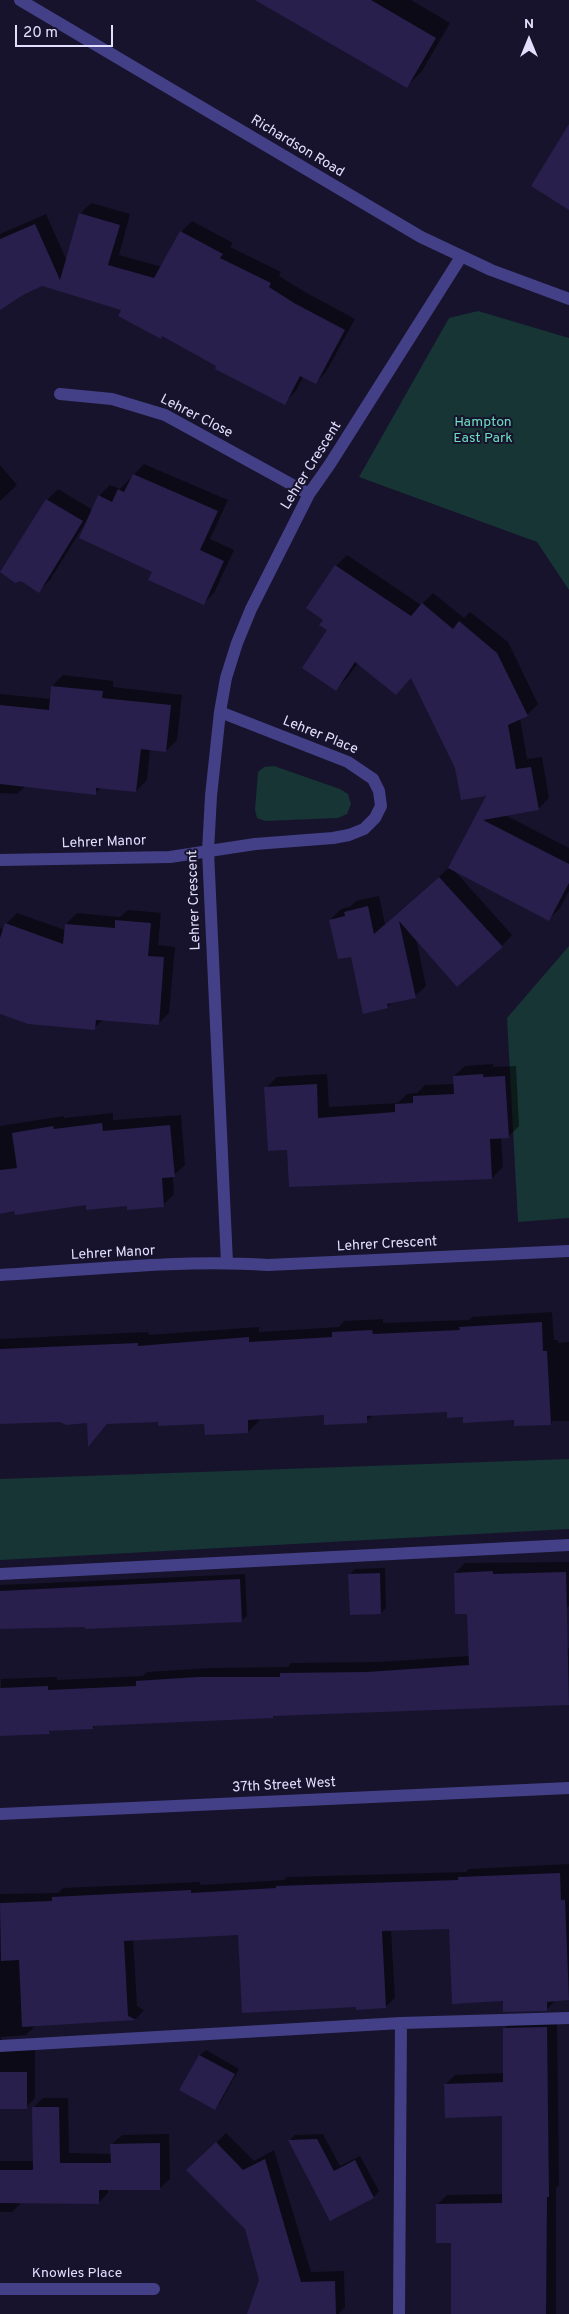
<!DOCTYPE html>
<html>
<head>
<meta charset="utf-8">
<style>
	body { margin:0 }
	#map { position:relative; width:569px; height:2314px; overflow:hidden; background:#17132c; font-family:Overpass,sans-serif }
	canvas { display:block }
	.north { position:absolute; left:504px; top:15px; width:50px; height:50px; -webkit-text-stroke:4px #17132c; paint-order:stroke; rotate:0deg; font-size:14px; font-weight:700; line-height:20px; text-align:center; color:#e2dffe }
	.north::after { content:''; display:block; margin:auto; width:18px; height:22px; background:#e2dffe; clip-path:polygon(50% 0,100% 100%,50% 72%,0 100%) }
	.scale { position:absolute; left:15px; top:25px; width:98px; height:22px; box-sizing:border-box; border:2px solid #e2dffe; border-top:0; padding-left:6px; font-size:15px; line-height:18px; white-space:nowrap; color:#e2dffe; -webkit-text-stroke:4px #17132c; paint-order:stroke }
</style>
</head>
<body>
<div id="map">
<canvas width="569" height="2314"></canvas>
<div class="north">N</div>
<div class="scale">20 m</div>
</div>
<script>
const ctx = document.querySelector('canvas').getContext('2d');
ctx.lineJoin = 'round';
function fill(path, color) { ctx.fillStyle = color; ctx.fill(path, 'evenodd'); }
function strokePath(path, color, width, dash) { ctx.strokeStyle = color; ctx.lineWidth = width; ctx.lineCap = dash ? 'butt' : 'round'; ctx.setLineDash(dash || []); ctx.stroke(path); }
function drawText(font, color, halo, rows, align = 'center') {
  ctx.font = font + ' Overpass,sans-serif'; ctx.lineWidth = 4; ctx.setLineDash([]); ctx.textBaseline = 'middle'; ctx.strokeStyle = halo; ctx.fillStyle = color; for (const [text, x, y, turn = 0] of rows) {
    ctx.save(); ctx.translate(x, y); ctx.rotate((+turn || 0) * Math.PI / 180); ctx.textAlign = isNaN(turn) ? turn : align; if (halo) ctx.strokeText(text, 0, 0); ctx.fillText(text, 0, 0); ctx.restore();
  }
}
fill(new Path2D(`
	M478,311L569,338V590L537,542L359,477L449,318Z
	M274,766L340,789L348,794L351,804L347,814L338,818L265,821L257,818L255,810L258,772L264,767Z
	M569,946V1218L518,1222L507,1018Z
	M569,1459V1529L0,1560V1479Z`), '#163534');
fill(new Path2D(`
	M257,0H411L450,23L422,71L407,86Z
	M91,203L130,214L119,255L162,267L181,232L192,221L233,243L230,247L281,272L279,276L305,292L355,319L326,372L315,383L304,376L295,392L284,403L163,335L160,338L123,309L42,285L23,294L0,308V234L46,214L67,261L80,214Z
	M144,464L228,500L210,539L234,550L214,593L203,604L86,522L50,580L39,591L21,580L1,572L47,500L58,489L93,510L99,496L110,485L120,489Z
	M0,465L17,485L0,501Z
	M347,555L421,605L433,593L464,618L470,612L508,642L538,704L527,715L520,718L527,759L542,757L549,798L538,809L505,815L569,848V891L560,908L549,919L454,870L512,935L502,946L416,938L426,986L415,996L394,1001L387,1007L330,920L341,909L350,907L356,901L379,896L385,924L450,867L489,794L457,767L412,677L396,694L358,663L347,678L336,689L329,630L325,620L336,566Z
	M63,675L113,681V687L182,695L177,740L166,751L150,749L147,780L136,791L102,787L95,793L26,786L17,794L0,793V694L51,699L52,686Z
	M128,910L161,913L158,945L175,947L169,1013L158,1024L104,1019L94,1028L0,1013V928L4,930L6,924L17,913L65,930L66,924L77,913L120,917Z
	M493,1064V1067L516,1066L519,1126L508,1137H501L503,1167L492,1178L411,1181L288,1149L266,1088L277,1077L327,1074L329,1107L398,1103L407,1094L417,1093L425,1085L454,1084V1076L465,1066Z
	M113,1113V1120L181,1115L185,1165L173,1176L174,1194L163,1205L87,1203L0,1212V1126L64,1116V1118Z
	M552,1312L554,1340H558V1343L569,1342V1421H553L551,1424L464,1416L448,1410L374,1414L366,1421L325,1414L259,1418V1421L248,1432L205,1422L159,1421L108,1423L89,1444L88,1421L61,1420L0,1423V1339L148,1332L149,1335L259,1327V1332L339,1327L344,1321L383,1319V1323L469,1320L472,1317Z
	M569,1562V1606L509,1650L569,1648V1704L275,1715L273,1717L96,1725L93,1728L52,1730L49,1733L0,1735L1,1679L57,1677V1680L143,1676L147,1672L209,1668L288,1667L291,1663L378,1662L470,1656L469,1613L455,1573L465,1563Z
	M385,1568L386,1608L381,1613L349,1575L355,1569Z
	M245,1574L247,1616L241,1621L0,1628V1585Z
	M569,1864V1999L556,2000L547,2009L504,2000L450,1928L391,1930L395,1998L385,2007L357,2006L239,1933L133,1939L137,2006L144,2010L136,2019L36,2025L26,2035L0,2037L6,2045L35,2044V2098L26,2107H0V1894L58,1893L63,1888L200,1882V1885L284,1880L287,1877L466,1872L469,1869Z
	M557,2017L559,2186L556,2188V2314H453V2242L437,2205L447,2195L503,2194V2115L445,2085L455,2075L504,2073V2029L514,2019Z
	M206,2050L239,2069L220,2103L214,2108L181,2090L200,2055Z
	M43,2098H68L69,2153L112,2154V2144L122,2135L169,2134L170,2179L160,2188L108,2189V2193L98,2203L22,2202L12,2212H0V2161H34L33,2108Z
	M226,2133L254,2161L274,2150L311,2272L344,2271L345,2307L339,2314H248L260,2280L246,2229L188,2170Z
	M323,2134L340,2166L360,2156L379,2191L374,2197L331,2219L290,2140L295,2135Z`), '#0007');
fill(new Path2D(`
	M255,0H371L436,38L407,88Z
	M569,124V210L531,186Z
	M79,213L120,225L108,265L154,278L180,231L223,254L220,258L271,283L269,287L294,303L345,330L316,384L300,376L285,405L215,369L216,366L162,336L161,339L118,316L121,310L42,286L23,295L0,310V239L35,224L60,280Z
	M133,474L218,511L200,550L224,561L204,605L148,580L152,572L79,538L98,495L112,502L118,489L124,492Z
	M46,499L83,521L39,593L21,581L15,583L0,572Z
	M335,565L411,616L422,603L453,629L459,621L497,653L528,716L508,725L516,769L531,767L539,810L483,820L569,864V883L549,921L448,868L486,796L461,800L455,768L411,678L396,695L355,662L336,691L302,668L327,630L319,625L323,620L306,608Z
	M51,686L103,691L102,698L171,705L166,752L141,749L136,792L96,788V795L0,784V705L49,710Z
	M439,877L503,947L457,987L399,921L416,998L387,1004L388,1008L363,1014L351,957L338,959L329,920L345,916L344,912L368,906L374,934Z
	M115,920L151,923L148,956L164,957L159,1025L96,1020L95,1030L28,1024L0,1014V938L5,923L63,944L65,924L115,928Z
	M483,1074V1077L505,1076L509,1138L490,1139L492,1179L289,1187L287,1150L268,1151L264,1087L317,1084L318,1118L395,1112V1104L413,1103V1096L454,1094L453,1076Z
	M102,1123L103,1131L170,1125L175,1177L162,1178L164,1207L127,1210V1206L86,1210V1205L15,1215L14,1211L0,1214V1170L17,1168L12,1133L53,1126L54,1129Z
	M542,1322L543,1351H547L551,1425L514,1426V1420L463,1423V1417L447,1418V1412L367,1416V1423L324,1425V1415L248,1420V1433L205,1435L204,1424L158,1426V1422L107,1424L88,1447L87,1423L66,1425L60,1422L0,1424V1349L138,1343V1346L249,1337V1342L332,1337V1332L372,1330L373,1334L460,1330L459,1327Z
	M493,1571V1574L566,1572L569,1705L273,1716V1718L93,1726V1729L49,1731L50,1734L0,1736V1688L48,1686V1690L136,1686V1681L198,1677H280V1673L367,1672L469,1665L467,1614H455L454,1573Z
	M380,1573L381,1614L350,1615L348,1574Z
	M240,1579L242,1622L85,1629V1627L0,1629V1591Z
	M560,1873L561,1900H565L569,2000L547,2002V2011L503,2012V2001L452,2004L449,1929L382,1931L386,2008L356,2010V2007L242,2013L238,1935L124,1941L128,2016L136,2020L22,2027L19,1960L1,1961L0,1903L52,1901V1897L191,1890V1893L276,1888V1886L458,1880V1877Z
	M547,2027L549,2197H547L546,2314H451V2243H436V2204L502,2203V2116L445,2118L444,2084L503,2082V2028Z
	M199,2055L235,2074L215,2110L179,2090Z
	M0,2072H27V2109H0Z
	M32,2107H59L60,2163H111L110,2144L160,2143V2190H99V2204L0,2203V2170H33Z
	M317,2139L334,2171L355,2160L374,2198L330,2221L288,2140Z
	M216,2142L243,2170L265,2159L301,2282L335,2281L336,2314H247L259,2280L245,2229L186,2170Z`), '#281f4c');
strokePath(new Path2D(`
	M0,1574L569,1545
	M0,2046L401,2023L569,2018
	M399,2314L401,2023`), '#434088', 12);
strokePath(new Path2D(`
	M60,394L112,399L165,415L309,494
	M0,860L170,857L255,844L333,838L349,835L364,829L375,818L381,806L379,791L373,779L348,762L220,712
	M227,1263L208,851L211,796L220,712L226,678L237,643L251,609L309,494L330,464L461,257
	M0,1275C89,1270 179,1259 268,1265L569,1251
	M0,1814L569,1788
	M0,2289H154`), '#434088', 12);
strokePath(new Path2D(`
	M20,0L421,237L491,270L569,299`), '#434088', 12);
drawText('14px', '#e2dffe', '#17132c', [
	["Richardson Road",297,147,31],
	["Lehrer Close",196,417,27],
	["Lehrer Crescent",312,466,-58],
	["Lehrer Place",320,736,22],
	["Lehrer Manor",104,843,-2],
	["Lehrer Crescent",195,900,-92],
	["Lehrer Crescent",387,1245,-3],
	["Lehrer Manor",113,1254,-3],
	["37th Street West",284,1786,-3],
	["Knowles Place",77,2274]
]);
drawText('14px', '#6cddc0', '#17132c', [
	["Hampton",483,423],
	["East Park",483,439]
]);
</script>
</body>
</html>
